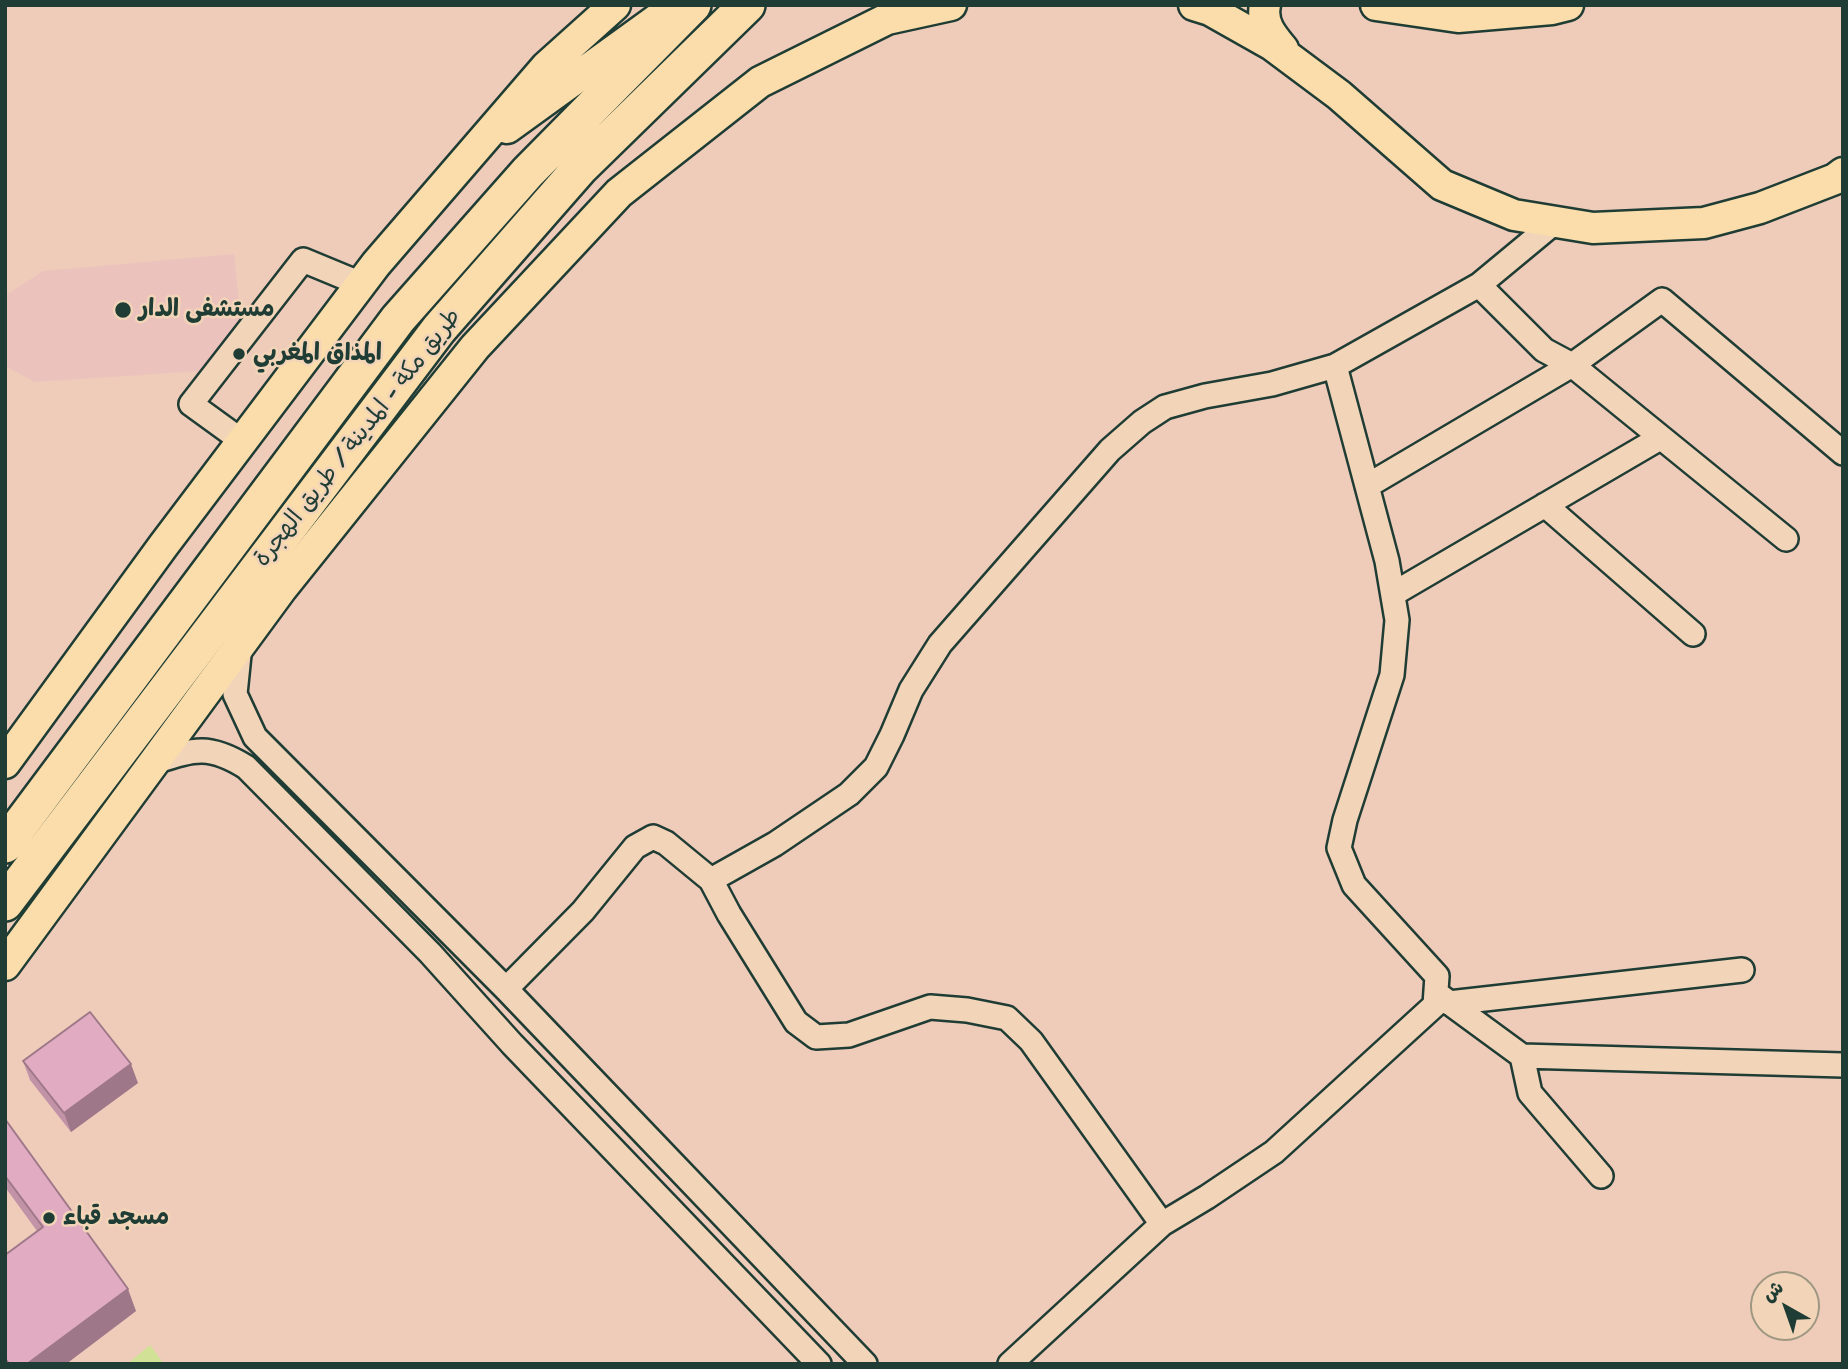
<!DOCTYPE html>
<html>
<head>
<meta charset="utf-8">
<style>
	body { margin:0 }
	#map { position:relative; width:1848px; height:1369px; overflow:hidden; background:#efccba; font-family:Sriracha,"Playpen Sans Arabic",sans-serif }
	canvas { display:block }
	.frame { position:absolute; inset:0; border:7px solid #1f3d34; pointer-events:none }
	.north { position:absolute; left:1750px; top:1271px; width:70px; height:70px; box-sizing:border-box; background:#f2d4b8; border:2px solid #9e9883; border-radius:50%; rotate:320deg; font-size:19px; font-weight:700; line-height:28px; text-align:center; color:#1f3d34 }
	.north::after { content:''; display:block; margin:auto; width:24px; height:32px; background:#1f3d34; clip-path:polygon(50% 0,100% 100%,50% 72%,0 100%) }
</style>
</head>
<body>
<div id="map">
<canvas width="1848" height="1369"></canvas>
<div class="frame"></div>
<div class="north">ش</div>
</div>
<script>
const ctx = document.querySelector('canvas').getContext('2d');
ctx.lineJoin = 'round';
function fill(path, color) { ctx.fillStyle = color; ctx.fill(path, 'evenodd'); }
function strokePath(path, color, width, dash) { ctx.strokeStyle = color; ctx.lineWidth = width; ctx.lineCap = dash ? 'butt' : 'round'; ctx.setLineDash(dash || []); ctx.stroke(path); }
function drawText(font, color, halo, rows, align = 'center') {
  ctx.font = font + ' Sriracha,"Playpen Sans Arabic",sans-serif'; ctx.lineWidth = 5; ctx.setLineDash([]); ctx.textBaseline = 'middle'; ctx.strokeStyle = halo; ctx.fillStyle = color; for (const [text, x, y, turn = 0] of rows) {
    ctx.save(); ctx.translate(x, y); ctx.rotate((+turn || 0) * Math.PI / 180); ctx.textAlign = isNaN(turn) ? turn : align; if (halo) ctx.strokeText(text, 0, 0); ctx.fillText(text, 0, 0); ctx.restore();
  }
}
fill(new Path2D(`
	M234,254L241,323L201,371L35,382L5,366V296L43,271Z`), '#ebc2bc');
fill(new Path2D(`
	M150,1345L164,1364H127Z`), '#d1e296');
const minor = new Path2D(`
	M1479,285L1544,350L1572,365L1786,539
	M242,441L191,404L303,260L361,284
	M1367,486L1572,365L1662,300L1843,453
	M1545,505L1693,634
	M1393,594L1660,438
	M240,645L235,694L255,737L506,989L865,1364
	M154,762C195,749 209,744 246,767L430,953L512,1044L819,1364
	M711,880L775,844L849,794L876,767L892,735L911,690L940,644L1110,450L1142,422L1165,407L1205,396L1272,384L1335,366L1479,285L1555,222
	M506,989L583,911L635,847L653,837L666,843L711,880L729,914L796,1022L816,1037L849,1035L930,1007L967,1010L1007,1018L1031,1041L1162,1224
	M1436,993L1522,1056L1843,1065
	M1449,1003L1742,970
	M1522,1056L1530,1093L1601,1176
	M1010,1364L1162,1224L1207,1197L1274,1152L1435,1005L1437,976L1354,885L1339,848L1345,820L1392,675L1397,620L1387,561L1335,366`);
const major = new Path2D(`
	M1194,5L1210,10L1272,45L1339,95L1442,185L1514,215L1593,228L1704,223L1760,208L1835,179L1843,173
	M1265,5C1261,23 1272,36 1283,49
	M1376,5L1458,17L1552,9L1568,5
	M507,128L677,5
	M5,763L163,546L376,264L546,67L615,5
	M5,965L282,588L475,347L619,193L760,82L887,19L951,5`);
const highway = new Path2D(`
	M5,845L398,319L528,172L693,5
	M5,903L439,329L580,168L747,5`);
strokePath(minor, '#1f3d34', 28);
strokePath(major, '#1f3d34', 35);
strokePath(highway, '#1f3d34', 40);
strokePath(minor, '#f2d4b8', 23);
strokePath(major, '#faddab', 30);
strokePath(highway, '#faddab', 35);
fill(new Path2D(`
	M23,1061L138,1083L71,1132L30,1080Z
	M5,1119L136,1311L66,1364H5V1255L37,1231L5,1187Z`), '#c293a7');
fill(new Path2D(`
	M131,1064L138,1083L71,1132L64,1113Z
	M128,1289L136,1311L66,1364H27Z`), '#9e7888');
const building = new Path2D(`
	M90,1012L131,1064L64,1113L23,1061Z
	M5,1119L128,1289L27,1364H9L5,1358V1255L43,1227L5,1176Z`);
fill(building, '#e1abc2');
strokePath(building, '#9e7888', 2);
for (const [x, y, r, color] of [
	[123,310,9,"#1f3d34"],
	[239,354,7,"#1f3d34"],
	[49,1218,7,"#1f3d34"]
]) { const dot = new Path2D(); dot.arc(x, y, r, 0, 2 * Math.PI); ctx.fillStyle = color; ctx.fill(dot); strokePath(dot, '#f2d4b8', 2.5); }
drawText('bold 24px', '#1f3d34', '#f2d4b8', [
	["مستشفى الدار",139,310],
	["المذاق المغربي",253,354],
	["مسجد قباء",63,1218]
], 'left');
drawText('24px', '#1f3d34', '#f2d4b8', [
	["طريق مكة - المدينة / طريق الهجرة",358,438,-52]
]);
</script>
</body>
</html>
